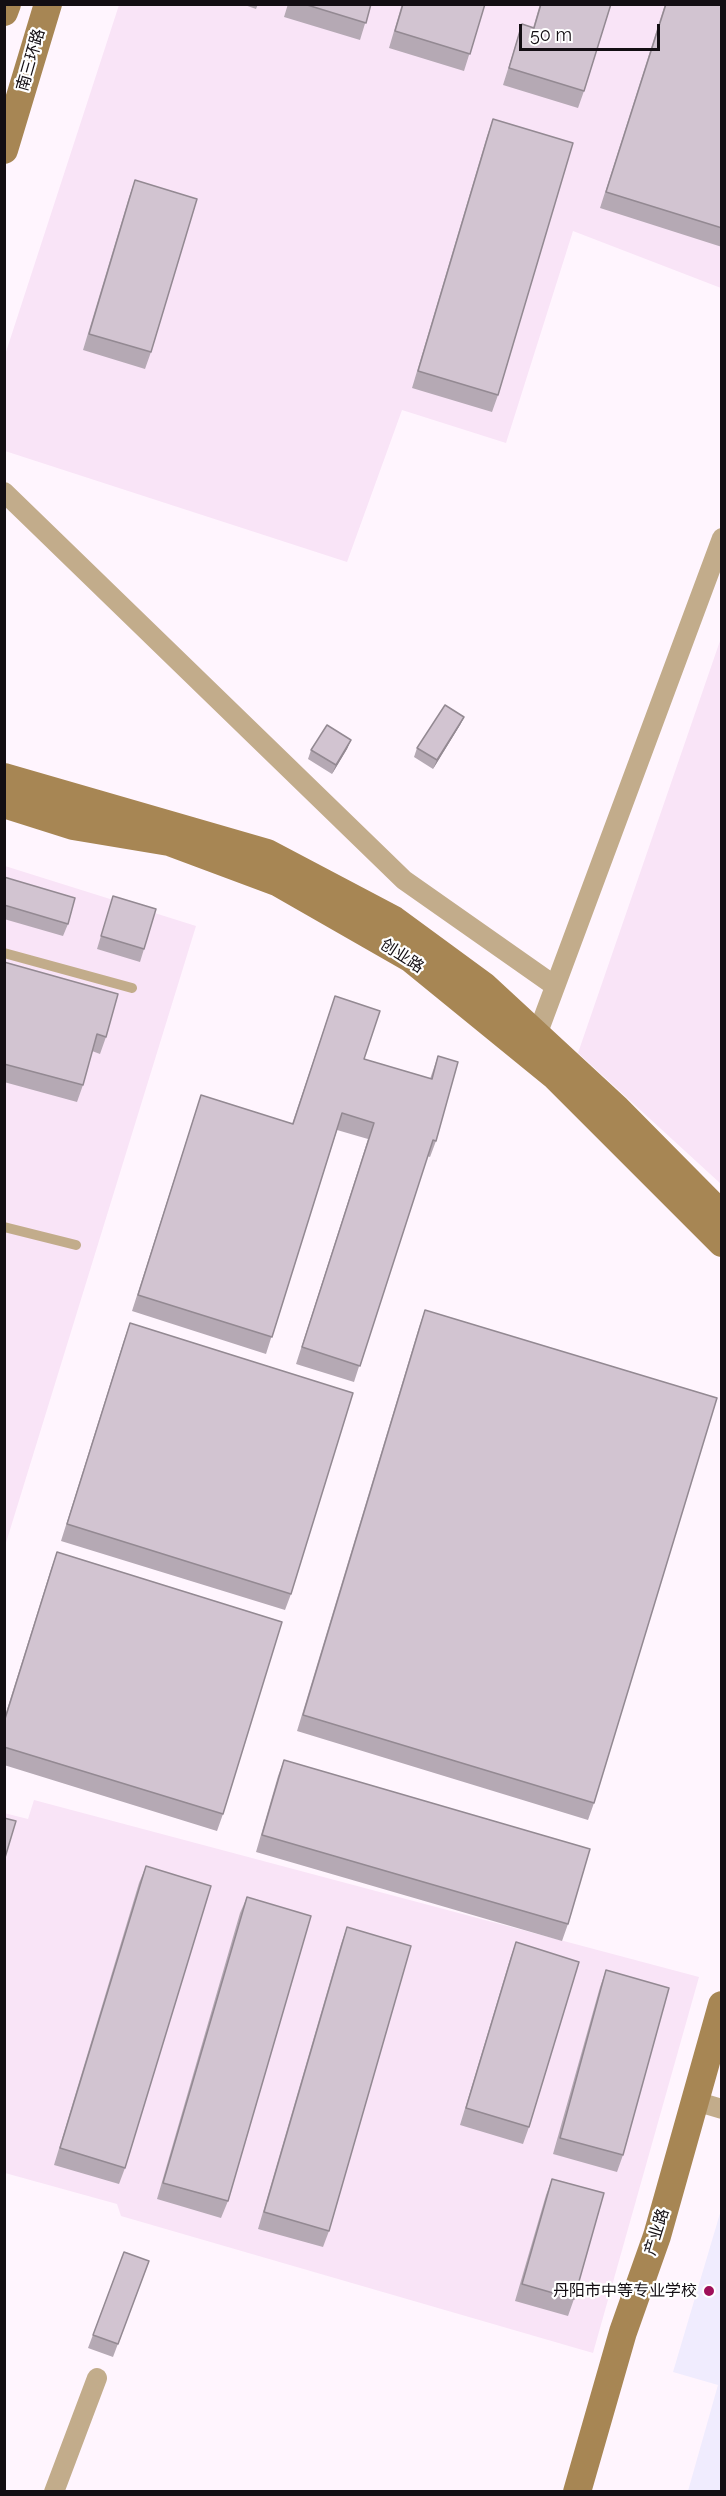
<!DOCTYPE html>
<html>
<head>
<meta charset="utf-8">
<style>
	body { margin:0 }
	#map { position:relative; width:726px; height:2496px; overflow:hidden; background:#fff5fe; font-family:Raleway,sans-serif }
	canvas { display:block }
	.frame { position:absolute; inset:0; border:6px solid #130e13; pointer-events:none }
	.scale { position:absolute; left:519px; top:24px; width:141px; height:27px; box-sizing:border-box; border:3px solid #130e13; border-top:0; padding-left:8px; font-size:18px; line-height:21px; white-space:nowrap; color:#130e13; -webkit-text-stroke:4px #fff; paint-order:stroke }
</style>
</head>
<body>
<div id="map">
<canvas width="726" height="2496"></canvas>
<div class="frame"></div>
<div class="scale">50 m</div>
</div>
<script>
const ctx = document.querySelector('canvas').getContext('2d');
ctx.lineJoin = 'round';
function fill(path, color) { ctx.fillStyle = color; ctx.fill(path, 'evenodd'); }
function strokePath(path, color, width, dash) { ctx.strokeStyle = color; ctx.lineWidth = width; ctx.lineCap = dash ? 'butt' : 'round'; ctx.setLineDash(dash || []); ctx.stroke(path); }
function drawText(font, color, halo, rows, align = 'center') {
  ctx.font = font + ' Raleway,"Noto Sans SC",sans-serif'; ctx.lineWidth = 4.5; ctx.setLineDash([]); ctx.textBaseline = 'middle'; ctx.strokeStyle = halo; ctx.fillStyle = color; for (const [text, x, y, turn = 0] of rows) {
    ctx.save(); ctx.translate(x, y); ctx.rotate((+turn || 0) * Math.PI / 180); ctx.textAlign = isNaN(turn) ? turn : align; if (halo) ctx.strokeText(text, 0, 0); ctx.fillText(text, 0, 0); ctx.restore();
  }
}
fill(new Path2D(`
	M119,5H721V288L573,231L506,443L402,410L347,562L5,451V355Z
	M721,638L722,1183L721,1184L578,1053Z
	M5,866L196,926L5,1546Z
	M34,1800L699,1977L593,2353L121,2216L117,2204L5,2173L4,1813L28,1819Z`), '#f9e4f7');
fill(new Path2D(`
	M721,2210V2491H688L718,2385L673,2372Z`), '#f0ecfe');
strokePath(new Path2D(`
	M4,953L132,988
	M4,1227L76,1245`), '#c2ac8b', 10);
strokePath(new Path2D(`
	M4,492L404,880L555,986
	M537,1035L722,538
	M695,2101L722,2109
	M54,2492L97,2378`), '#c2ac8b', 20);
strokePath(new Path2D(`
	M4,12L7,4
	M4,150L48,4
	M4,777L267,853L394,920L484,986L617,1109L722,1215
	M4,804L73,826L169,842L279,883L410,958L556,1077L722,1243
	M577,2492L623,2332L657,2236L722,2005`), '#a78654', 28);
fill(new Path2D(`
	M242,4H258L256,9Z
	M288,4H371L360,40L284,17Z
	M402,4H485L464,71L389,48Z
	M540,4H611L584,91L578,108L503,85L522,24L533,28Z
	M665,4H722V247L600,208Z
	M493,119L498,395L492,412L412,388L487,136Z
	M135,180L151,352L145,369L83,350L129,197Z
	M464,717L460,725L433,769L414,757L417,748Z
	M351,740L347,749L332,774L308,759L311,750Z
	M4,877L68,924L63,936L4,919Z
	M113,896L144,949L140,962L97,949Z
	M4,962L106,1037L100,1054L92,1051L83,1085L77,1102L4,1082Z
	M335,996L364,1059L430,1079L438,1056L436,1141L430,1157L427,1156L354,1382L296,1364L368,1139L337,1130L266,1354L132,1311L201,1095L292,1124Z
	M425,1310L594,1803L588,1820L297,1731L419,1327Z
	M130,1323L291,1594L285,1610L61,1541L124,1340Z
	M57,1552L223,1814L217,1831L4,1765V1719L51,1569Z
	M284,1760L568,1924L562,1941L256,1852L278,1776Z
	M146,1866L125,2168L119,2184L54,2165L139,1883Z
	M247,1897L228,2201L221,2218L157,2199L240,1913Z
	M347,1927L329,2231L323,2247L258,2229L341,1944Z
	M516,1942L529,2127L523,2144L460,2125L510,1959Z
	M606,1970L623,2155L617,2172L553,2154L600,1987Z
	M552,2179L574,2299L568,2316L515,2301L546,2195Z
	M124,2252L149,2261L113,2357L88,2348Z`), '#b5a9b4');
fill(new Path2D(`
	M464,717L460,725L433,769L437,760Z
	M351,740L347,749L332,774L336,765Z`), '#938992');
const building = new Path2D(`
	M304,4H371L366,23Z
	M403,4H485L470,54L395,31Z
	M541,4H611L584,91L509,68L522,24L534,28Z
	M666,4H722V228L606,192Z
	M493,119L573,143L498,395L418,371Z
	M135,180L197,199L151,352L89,334Z
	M445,705L464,717L437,760L417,748Z
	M327,725L351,740L336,765L311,750Z
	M4,877L75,898L68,924L4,905Z
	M113,896L156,909L144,949L101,936Z
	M4,962L118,994L106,1037L97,1034L83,1085L4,1064Z
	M335,996L380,1011L364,1059L432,1079L438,1056L458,1062L436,1141L433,1140L360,1366L302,1347L374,1123L342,1113L272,1337L138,1295L201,1095L293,1124Z
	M425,1310L717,1398L594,1803L303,1715Z
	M130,1323L353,1393L291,1594L67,1524Z
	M57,1552L282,1622L223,1814L4,1747V1722Z
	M284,1760L590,1849L568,1924L262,1835Z
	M4,1818L16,1821L4,1861Z
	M146,1866L211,1886L125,2168L60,2148Z
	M247,1897L311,1916L228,2201L163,2183Z
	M347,1927L411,1946L329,2231L264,2212Z
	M516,1942L579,1962L529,2127L466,2108Z
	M606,1970L669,1988L623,2155L560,2138Z
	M552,2179L604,2193L574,2299L522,2284Z
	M124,2252L149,2261L118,2344L93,2335Z`);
fill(building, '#d2c4d1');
strokePath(building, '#938992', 1.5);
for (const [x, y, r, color] of [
	[709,2291,6,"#9f105a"]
]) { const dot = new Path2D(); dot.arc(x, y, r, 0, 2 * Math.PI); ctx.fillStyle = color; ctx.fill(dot); strokePath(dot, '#fff', 2); }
drawText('16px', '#130e13', '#fff', [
	["南三环路",31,60,-74],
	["创业路",402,956,33],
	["产业路",657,2232,-73]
]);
drawText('16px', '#130e13', '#fff', [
	["丹阳市中等专业学校",697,2291]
], 'right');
</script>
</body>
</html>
